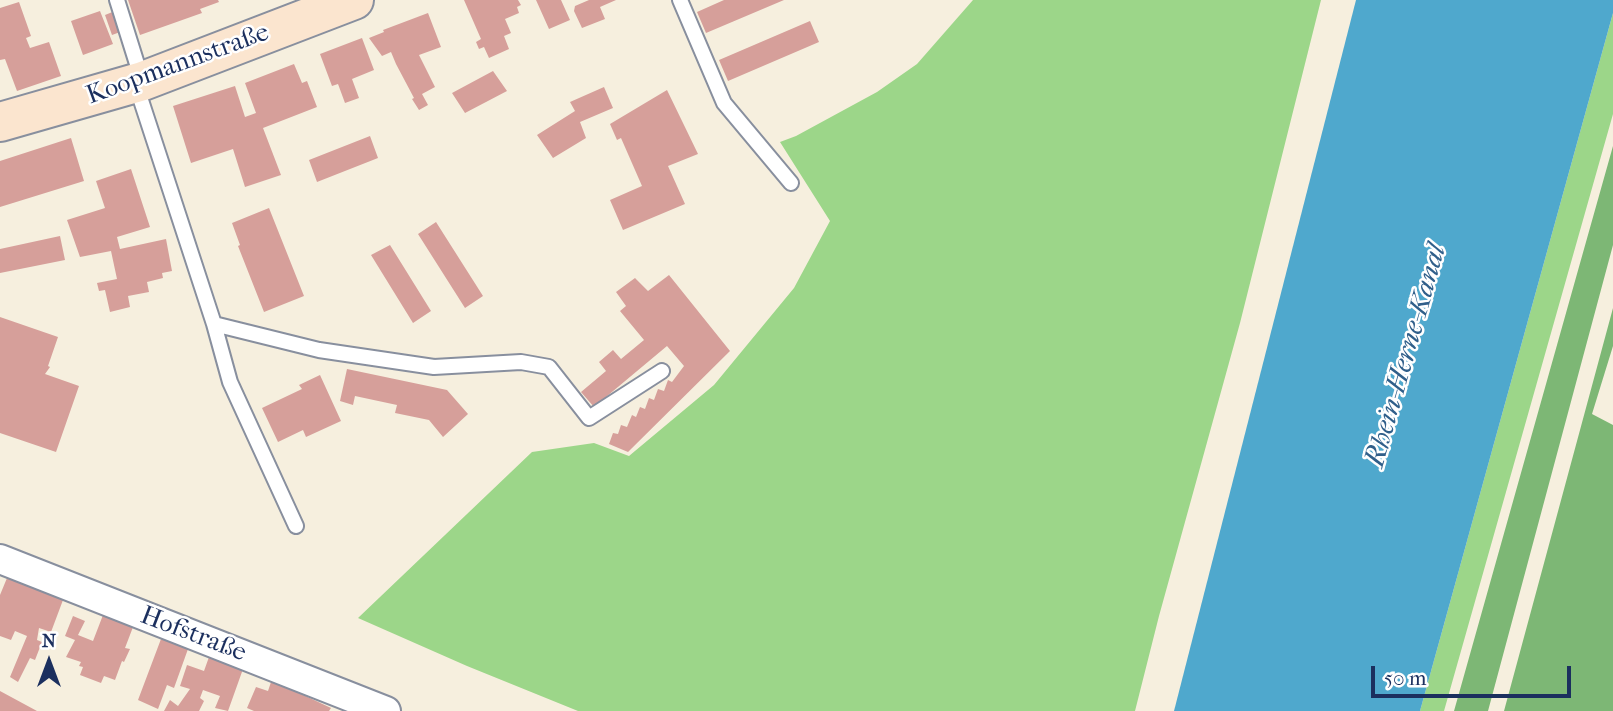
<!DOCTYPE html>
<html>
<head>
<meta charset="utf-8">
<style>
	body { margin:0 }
	#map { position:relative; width:1613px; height:711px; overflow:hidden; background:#f6efde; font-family:"IM FELL French Canon",serif }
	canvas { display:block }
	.north { position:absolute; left:14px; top:627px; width:70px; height:70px; -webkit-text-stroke:5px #fff; paint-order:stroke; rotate:0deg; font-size:19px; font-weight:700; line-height:28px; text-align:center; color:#1b2f5e }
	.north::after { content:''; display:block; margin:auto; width:24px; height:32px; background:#1b2f5e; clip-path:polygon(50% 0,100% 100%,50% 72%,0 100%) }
	.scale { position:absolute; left:1371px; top:666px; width:200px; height:32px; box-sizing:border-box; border:4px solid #1b2f5e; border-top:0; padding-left:9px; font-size:21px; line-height:24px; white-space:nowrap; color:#1b2f5e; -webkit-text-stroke:5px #fff; paint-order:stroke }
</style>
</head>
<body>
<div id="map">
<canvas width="1613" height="711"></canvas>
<div class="north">N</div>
<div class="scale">50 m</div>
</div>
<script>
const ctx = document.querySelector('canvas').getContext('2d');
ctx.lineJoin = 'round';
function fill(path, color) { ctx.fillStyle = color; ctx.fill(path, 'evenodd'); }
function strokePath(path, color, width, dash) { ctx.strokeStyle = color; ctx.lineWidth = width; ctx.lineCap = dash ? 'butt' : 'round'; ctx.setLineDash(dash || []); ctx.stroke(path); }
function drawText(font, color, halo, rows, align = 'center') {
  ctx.font = font + ' "IM FELL French Canon",serif'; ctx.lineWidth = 5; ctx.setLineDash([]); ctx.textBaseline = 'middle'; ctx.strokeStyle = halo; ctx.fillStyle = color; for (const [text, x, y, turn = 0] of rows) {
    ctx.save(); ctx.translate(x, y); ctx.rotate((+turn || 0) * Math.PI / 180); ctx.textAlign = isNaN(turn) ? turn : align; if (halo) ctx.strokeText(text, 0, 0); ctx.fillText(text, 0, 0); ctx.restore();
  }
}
fill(new Path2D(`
	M973,0H1321L1240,323L1159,616L1135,711H578L467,666L358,618L532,452L594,443L629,456L714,385L794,288L830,221L780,142L796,136L877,92L917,64Z
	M1613,13V114L1444,711H1420Z`), '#9cd689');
fill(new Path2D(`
	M1613,146V245L1488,711H1454Z
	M1613,308V346L1592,414L1613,425V711H1504Z`), '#7db775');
fill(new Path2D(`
	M1356,0H1613V13L1420,711H1174Z`), '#4fa8cd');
fill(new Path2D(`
	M128,0H218L219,2L200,9L202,13L140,35Z
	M464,0H518L521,5L517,7L519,13L505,19L511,33L504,36L509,49L489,58L484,47L479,49L476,42L481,39Z
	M536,0H561L570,20L549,29Z
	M589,0H616L600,7L605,19L582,28L574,11L575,6Z
	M724,0H784L706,33L697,12Z
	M19,2L31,36L26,38L30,48L49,42L61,76L17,91L5,59L0,60V8Z
	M100,11L113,44L83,55L71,21Z
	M115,11L123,31L112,35L105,15Z
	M428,13L441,47L419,55L435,87L422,94L428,105L419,110L412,99L414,98L396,64L391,52L382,56L369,38L384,32L383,30Z
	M810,21L819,42L728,81L719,60Z
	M362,38L374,70L352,79L359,98L345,103L338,84L332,86L320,54Z
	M294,64L302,83L307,81L317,107L263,128L281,175L245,187L233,149L191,163L173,106L235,86L245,117L256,113L245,83Z
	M493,71L507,91L465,113L452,93Z
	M604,87L613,108L580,122L586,138L553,158L537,135L575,111L570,102Z
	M667,90L698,154L668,166L685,204L623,230L610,200L642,186L621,138L617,140L610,124Z
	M370,136L378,158L317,182L309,160Z
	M71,138L84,181L0,207V161Z
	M131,169L150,227L117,237L120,249L166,239L172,271L162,273L163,278L147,282L149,292L128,296L130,307L110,312L105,290L99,291L97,283L117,279L111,251L80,257L67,220L105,208L96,181Z
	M269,208L304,296L264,312L238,246L240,245L232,223Z
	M436,222L483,296L465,308L418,234Z
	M60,236L65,260L0,273V249Z
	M390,245L431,311L413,323L371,255Z
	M669,275L730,351L628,452L609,444L613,433L618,434L621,425L627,427L632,415L636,417L640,407L645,409L649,398L654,400L658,389L664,391L668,380L672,382L684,366L667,346L594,407L581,392L606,371L599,362L613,350L621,359L644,340L620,311L626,306L616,292L635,278L648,291Z
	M0,317L58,337L48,366L50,367L45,374L79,386L56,452L0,433Z
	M347,369L447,390L468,414L443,437L429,420L395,413L397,405L355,396L353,405L340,401Z
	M320,375L341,421L306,437L303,430L278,442L262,408L302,389L299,385Z
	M7,578L63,600L51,632L39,628L37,640L42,642L35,660L30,658L18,682L10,677L27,636L15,631L11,640L0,636V595Z
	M103,615L133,627L125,648L130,649L124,662L122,661L115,680L104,676L101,683L80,675L83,667L79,666L81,662L66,657L75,640L65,636L73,616L85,621L78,635L93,641Z
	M161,639L188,649L174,688L167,685L158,709L138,700Z
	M209,657L243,669L228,711L215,708L220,696L203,690L200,698L204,701L199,711H164L170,700L178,706L190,689L180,686L187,665L204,671Z
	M271,682L280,685V684L331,708L329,711H254L247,708L256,687L268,691Z
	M0,691L37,711H0Z`), '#d69f9a');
const lane = new Path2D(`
	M117,0L142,80
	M680,0L724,103L791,183
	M136,85L214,324L230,382L296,526
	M214,324L319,350L434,367L521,362L549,367L589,418L662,371`);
const street = new Path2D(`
	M0,559L386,711`);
const secondary = new Path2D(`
	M0,122L143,81L354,0`);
strokePath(lane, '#888f9e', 18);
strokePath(street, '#888f9e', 32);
strokePath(secondary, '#888f9e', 42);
strokePath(lane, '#fff', 14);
strokePath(street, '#fff', 28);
strokePath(secondary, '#fbe5cf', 38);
drawText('26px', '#1b2f5e', '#fff', [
	["Koopmannstraße",178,65,-20],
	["Hofstraße",193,635,21]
]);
drawText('italic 28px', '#305f8a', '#fff', [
	["Rhein-Herne-Kanal",1407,356,-74]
]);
</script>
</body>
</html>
